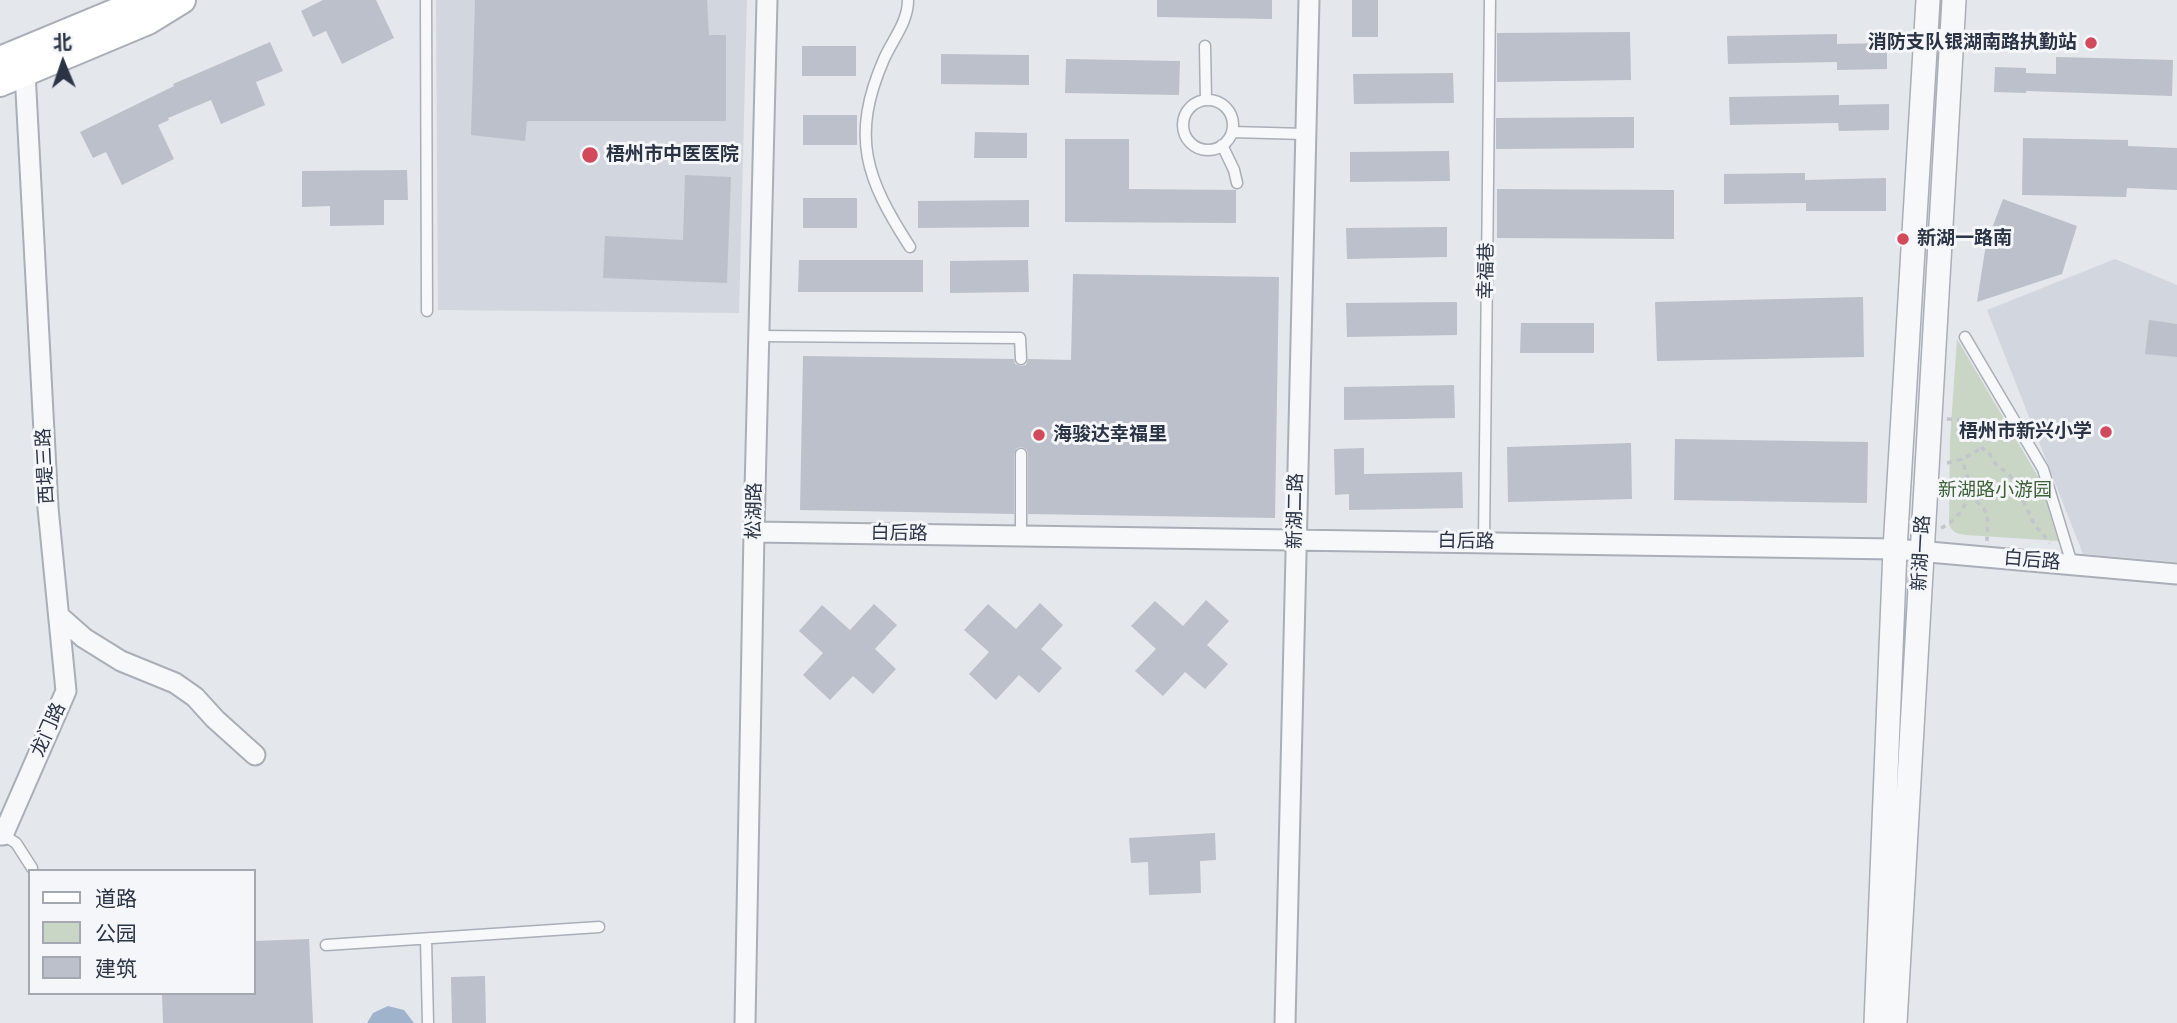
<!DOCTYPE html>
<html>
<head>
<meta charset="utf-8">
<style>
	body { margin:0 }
	#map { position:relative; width:2177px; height:1023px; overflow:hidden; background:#e4e7ec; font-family:"Archivo Narrow","Noto Sans SC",sans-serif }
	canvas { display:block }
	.legend { position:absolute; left:28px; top:869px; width:228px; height:126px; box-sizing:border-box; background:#f4f6f9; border:2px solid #a4a8b1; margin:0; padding:9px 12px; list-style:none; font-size:21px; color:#2b3445 }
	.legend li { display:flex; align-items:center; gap:14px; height:35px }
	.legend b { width:35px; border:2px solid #a4a8b1 }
	.north { position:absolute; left:28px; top:28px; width:70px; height:70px; -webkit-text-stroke:5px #f4f6f9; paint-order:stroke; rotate:358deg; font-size:19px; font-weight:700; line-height:28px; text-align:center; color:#2b3445 }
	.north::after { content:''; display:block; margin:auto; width:24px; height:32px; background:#2b3445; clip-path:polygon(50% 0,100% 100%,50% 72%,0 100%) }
</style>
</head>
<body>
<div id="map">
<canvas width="2177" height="1023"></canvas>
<ul class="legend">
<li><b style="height:9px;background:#fff"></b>道路</li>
<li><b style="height:19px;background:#c9d6c5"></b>公园</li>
<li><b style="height:19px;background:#bbc0ca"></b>建筑</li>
</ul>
<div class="north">北</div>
</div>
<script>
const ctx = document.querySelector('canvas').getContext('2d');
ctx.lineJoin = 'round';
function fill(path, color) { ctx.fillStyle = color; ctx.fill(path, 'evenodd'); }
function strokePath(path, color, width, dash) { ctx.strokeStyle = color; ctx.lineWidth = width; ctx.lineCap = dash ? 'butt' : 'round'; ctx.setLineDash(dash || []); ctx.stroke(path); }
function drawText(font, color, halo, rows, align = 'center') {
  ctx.font = font + ' "Archivo Narrow","Noto Sans SC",sans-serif'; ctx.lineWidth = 6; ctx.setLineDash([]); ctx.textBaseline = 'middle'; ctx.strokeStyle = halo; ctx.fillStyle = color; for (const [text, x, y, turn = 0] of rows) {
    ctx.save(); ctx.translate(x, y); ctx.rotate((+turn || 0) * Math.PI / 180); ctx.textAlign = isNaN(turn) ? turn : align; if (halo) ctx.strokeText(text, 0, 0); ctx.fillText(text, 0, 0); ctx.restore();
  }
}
fill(new Path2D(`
	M436,0H747L739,313L438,310Z
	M2115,259L2177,285V562L2083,554L1987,310Z`), '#d2d6de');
fill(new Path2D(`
	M1957,339L2040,480L2058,541L1966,535C1958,534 1953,533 1949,525L1950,440Z`), '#c9d6c5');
fill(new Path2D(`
	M388,1006L404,1010L414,1023H367L373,1013Z`), '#9fb4cc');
fill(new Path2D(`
	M323,0H376L394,38L342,64L326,31L313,37L301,11Z
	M475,0H707L709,35H726V121H527L525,141L471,135Z
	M1157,0H1272V19L1157,17Z
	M1352,0H1378V37H1352Z
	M1630,32L1631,80L1497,82V33Z
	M1837,34V44L1887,43V69L1837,70V62L1728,64L1727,36Z
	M270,42L283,71L256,82L265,105L221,124L211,100L168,118L169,120L158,125L174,159L122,185L106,152L93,158L80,132L174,86L173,84Z
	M802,46H856V76H802Z
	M941,54L1029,55V85L941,84Z
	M2056,57L2173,60L2172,96L2026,91V93L1994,92L1995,67L2026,68V73L2056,74Z
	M1066,59L1180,61L1179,95L1065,93Z
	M1453,73L1454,103L1354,104L1353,74Z
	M1839,95V105L1889,104V130L1839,131L1838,123L1730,125L1729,97Z
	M803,115H857V145H803Z
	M1634,117V148L1496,149V118Z
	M975,132L1027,133V158H974Z
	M2023,138L2128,140V146L2177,148V190L2127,188L2126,197L2022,195Z
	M1065,139H1129V189L1236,190V223L1065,222Z
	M1449,151L1450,181L1350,182V152Z
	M407,170L408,200H384V225L330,226V206L302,207V171Z
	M1805,173V180L1886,178V211H1806V203L1724,204V174Z
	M685,175L731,177L727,283L603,278L605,236L683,240Z
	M1497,189L1674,190V239L1497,238Z
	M803,198H857V228H803Z
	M2003,199L2077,226L2062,274L1977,302L1986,244Z
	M1029,200V227L918,228V201Z
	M1447,227V257L1347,259L1346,228Z
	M799,260H923V292H798Z
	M1028,260L1029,292L950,293V261Z
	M1073,274L1279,277L1275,518L1028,514V454L1027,450L1022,447L1017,448L1014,454V514L800,510L803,356L1014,359L1015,364L1021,366L1026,365L1028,359L1071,360Z
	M1863,297L1864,357L1657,361L1655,302Z
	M1457,302V335L1347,337L1346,303Z
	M2149,320L2177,324V357L2145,354Z
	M1521,323H1594V353H1520Z
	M1454,385L1455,418L1344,420V387Z
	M1675,439L1868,442L1867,503L1674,500Z
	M1631,443L1632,499L1508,502L1507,447Z
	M1364,448V474L1462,472L1463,508L1349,510V494L1335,495L1334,449Z
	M1206,600L1229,621L1207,645L1228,664L1205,689L1185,672L1163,696L1135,671L1156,649L1131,626L1155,601L1183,626Z
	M1040,603L1063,625L1041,649L1062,668L1039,693L1019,675L996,700L969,674L989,652L964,630L988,604L1016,629Z
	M874,604L897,625L875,649L896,669L873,694L853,676L830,700L803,675L823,653L799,631L822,605L850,630Z
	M1215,833L1216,860L1200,861L1201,893L1149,895L1148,862L1131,863L1129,838Z
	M309,939L313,1023H163L162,993H254V941Z
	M485,976L486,1023H452L451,977Z`), '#bbc0ca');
const service = new Path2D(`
	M426,0L427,311
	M908,0C908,22 893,39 884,59C850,137 866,179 910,247
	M1205,46L1206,100
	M1183 125a25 25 0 1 1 50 0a25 25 0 1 1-50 0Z
	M1232,132L1305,134
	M1222,145L1234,170L1237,183
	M759,336L1020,338L1021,359
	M1965,337L2043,469L2072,564
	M1021,536V454
	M1484,542L1490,0
	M3,835L16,843L32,868
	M426,939L428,1023
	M326,945L599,927`);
const minor = new Path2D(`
	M754,532L1895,549L2177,574
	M59,616L84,638L121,661L175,683L195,697L215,719L255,755
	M0,835H3L66,691L48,508L25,72
	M745,1023L754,532L767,0
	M1285,1023L1309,0`);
const tertiary = new Path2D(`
	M1876,1023L1895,549L1928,0
	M1895,1023L1954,0`);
const secondary = new Path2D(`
	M0,60L145,0
	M0,83L148,21L182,0`);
strokePath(service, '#a9aeb7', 13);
strokePath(minor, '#a9aeb7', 23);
strokePath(tertiary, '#a9aeb7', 26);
strokePath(secondary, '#a9aeb7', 30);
strokePath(new Path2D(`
	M1947,419L1965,420L1972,426L1982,448L1989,453L1997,466L2008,473L2014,481L2034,524L2050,543
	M1947,463L1962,459L1982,448
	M1968,495C1991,512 1988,513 1987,541
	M1941,528C1956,521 1969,505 1969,487C1969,478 1964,468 1962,459`), '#c2c5cb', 3.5, [5, 5]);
strokePath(service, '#f7f8fa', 10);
strokePath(minor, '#f7f8fa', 19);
strokePath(tertiary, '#f7f8fa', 23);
strokePath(secondary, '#fff', 26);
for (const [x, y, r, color] of [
	[2091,43,7,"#d1495b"],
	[590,155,9,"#d1495b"],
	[1903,239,7,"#d1495b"],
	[2106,432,7,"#d1495b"],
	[1039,435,7,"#d1495b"]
]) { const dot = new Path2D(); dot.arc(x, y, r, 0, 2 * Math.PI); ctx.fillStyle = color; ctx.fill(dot); strokePath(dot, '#f4f6f9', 2.5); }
drawText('bold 19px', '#2b3445', '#f4f6f9', [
	["消防支队银湖南路执勤站",2077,43,"right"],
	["梧州市中医医院",606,155],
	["新湖一路南",1917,239],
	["梧州市新兴小学",2092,432,"right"],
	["海骏达幸福里",1053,435]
], 'left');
drawText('19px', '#2b3445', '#f4f6f9', [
	["幸福巷",1487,271,-89],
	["西堤三路",46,466,-93],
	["松湖路",755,511,-89],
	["新湖二路",1296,511,-89],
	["白后路",899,534,1],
	["白后路",1466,542,1],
	["新湖一路",1922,553,-87],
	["白后路",2032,561,5],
	["龙门路",49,730,-66]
]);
drawText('19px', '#3f6138', '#f4f6f9', [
	["新湖路小游园",1995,491]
]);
</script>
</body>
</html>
